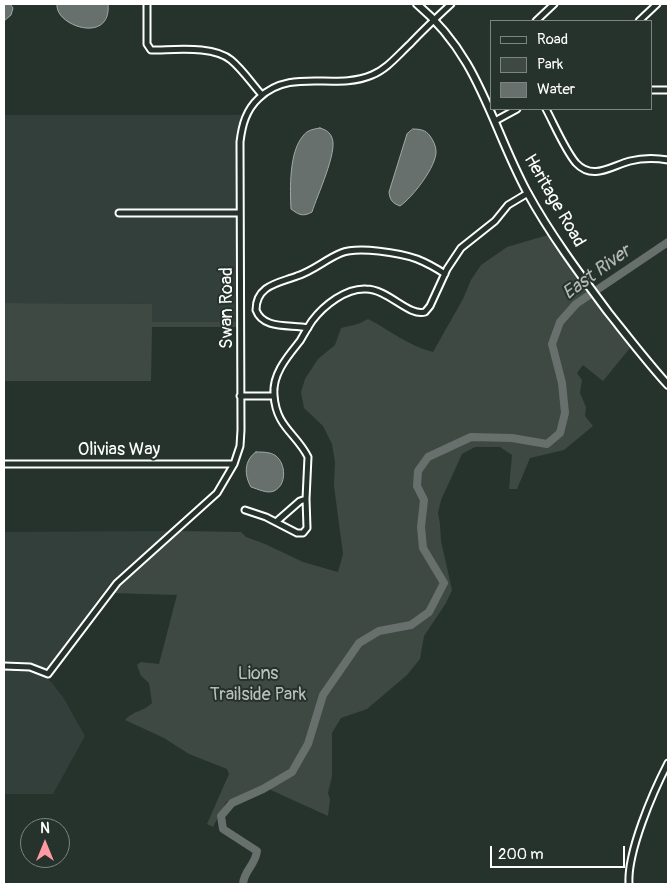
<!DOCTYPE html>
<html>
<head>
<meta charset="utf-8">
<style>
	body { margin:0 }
	#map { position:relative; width:672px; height:888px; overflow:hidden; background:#26332d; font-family:Pangolin,sans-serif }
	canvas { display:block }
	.frame { position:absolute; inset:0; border:5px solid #fff; pointer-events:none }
	.legend { position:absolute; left:490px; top:20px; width:162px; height:90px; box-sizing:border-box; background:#26332d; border:1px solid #7d8581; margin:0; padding:6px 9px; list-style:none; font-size:15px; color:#fff }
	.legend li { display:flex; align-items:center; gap:10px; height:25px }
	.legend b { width:25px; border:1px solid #7d8581 }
	.north { position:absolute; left:20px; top:818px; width:50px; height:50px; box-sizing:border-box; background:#26332d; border:1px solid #7d8581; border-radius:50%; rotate:0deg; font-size:14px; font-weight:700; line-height:20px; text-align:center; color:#fff }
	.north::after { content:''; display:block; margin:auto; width:18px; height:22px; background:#ff9aa2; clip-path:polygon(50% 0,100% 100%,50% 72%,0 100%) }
	.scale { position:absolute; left:490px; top:846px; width:135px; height:22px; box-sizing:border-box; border:2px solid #fff; border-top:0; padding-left:6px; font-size:15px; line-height:18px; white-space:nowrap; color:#fff; -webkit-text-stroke:4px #26332d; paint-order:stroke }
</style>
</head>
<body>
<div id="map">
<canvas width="672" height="888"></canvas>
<div class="frame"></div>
<ul class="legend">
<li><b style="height:6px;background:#26332d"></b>Road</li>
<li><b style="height:14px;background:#3e4944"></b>Park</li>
<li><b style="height:14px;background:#67706c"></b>Water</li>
</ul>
<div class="north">N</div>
<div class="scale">200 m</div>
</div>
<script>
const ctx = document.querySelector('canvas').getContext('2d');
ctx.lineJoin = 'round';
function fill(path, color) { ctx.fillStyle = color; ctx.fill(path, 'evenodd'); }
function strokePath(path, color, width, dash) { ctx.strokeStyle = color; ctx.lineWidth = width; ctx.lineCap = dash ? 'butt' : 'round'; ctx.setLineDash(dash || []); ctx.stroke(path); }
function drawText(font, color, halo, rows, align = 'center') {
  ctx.font = font + ' Pangolin,sans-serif'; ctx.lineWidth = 4; ctx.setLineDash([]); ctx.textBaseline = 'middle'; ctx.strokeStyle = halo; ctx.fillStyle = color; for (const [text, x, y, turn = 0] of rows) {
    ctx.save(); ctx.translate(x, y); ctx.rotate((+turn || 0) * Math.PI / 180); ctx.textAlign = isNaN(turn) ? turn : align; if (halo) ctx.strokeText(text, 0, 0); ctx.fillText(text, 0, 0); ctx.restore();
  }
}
fill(new Path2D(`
	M4,115H241L236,132L237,322H151V304L4,303Z
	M169,531L109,585L43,674L52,683L63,697L85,736L53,794H4V532Z`), '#333f3a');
fill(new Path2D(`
	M548,235L630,348L603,381L583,365L577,373L582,380L580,393L586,407L585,416L593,426L564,450L530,458L517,489H509L512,455L500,447H475L462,454L441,500L438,513L440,524L441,541L452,590L446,603L424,636L420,659L407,675L367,709L341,718L332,733V776L328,793L330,799L328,816L271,790L257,788L226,802L213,827L207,824L229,774L227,769L189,754L164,738L125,720C134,710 143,712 152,703L149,683L141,676L137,665L141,662L159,664L177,595L112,593L128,577L180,531L241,532L246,537L265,544L303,562L338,572L343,554L334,486L335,462L332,444L323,426L304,408L301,392L305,379L318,359L335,345L341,328L358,324L368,319C390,330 408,346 433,352L463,299L471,280L481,265L507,247Z
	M4,303L152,304V322H237V327H152L151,381H4Z`), '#3e4944');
const water = new Path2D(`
	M4,4H10L13,8L11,15L4,21Z
	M57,4H108C112,45 54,26 57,4Z
	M320,128C326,130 330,132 332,138C338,151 317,196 312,212C303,217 299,215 291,209C290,189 289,152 303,136C307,130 314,129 320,128Z
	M413,129C420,129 426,130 430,136C433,140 436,146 436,151C437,166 412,198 400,206C392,203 390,200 389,192L407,134Z
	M256,452C263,452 271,452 276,456C286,464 287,485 274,491C267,494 258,489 251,487C244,475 244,460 256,452Z`);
fill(water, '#67706c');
strokePath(water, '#a4a9a7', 1);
strokePath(new Path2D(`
	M243,884C244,870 255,866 257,851L223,829L221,816L232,803L263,789L292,772L308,744L323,695L359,643L379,631L411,625L429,612L444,583L423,548L421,527L424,500L417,486L418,471L428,457L471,437L512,438L547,444L560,433L565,413L562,383L552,344L560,322L576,304L668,242`), '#67706c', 8);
const minor = new Path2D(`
	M147,4V44L151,50C175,50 213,45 231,60C243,70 252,84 262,95
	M536,21L554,4
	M639,21L657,4
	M651,90H668
	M546,109C554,124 565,150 576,163C593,181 611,166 630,161C642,158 656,158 668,160
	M495,121L517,109
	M119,213H240
	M308,328C291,324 263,330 256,310C256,285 279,283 297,276C313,271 326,259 341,253C358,246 400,253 417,259C427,263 436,268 445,274
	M240,396H274
	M4,464H234
	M245,510L266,517L297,533H303L307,528L306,499L308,457C296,433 276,427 274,395C272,374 288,356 300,341C304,334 308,327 312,321C324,305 346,288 366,289C388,289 409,317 425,312L430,306L447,269L461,248L495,221L508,205L528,193
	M276,522L300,501L306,499
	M4,666L30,667L48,674L117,583L217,493L234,464L240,446L241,430L240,142C242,125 246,110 259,98C291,67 335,91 372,75C387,69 398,55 410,44C423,30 437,17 451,4
	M629,884C627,852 653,792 668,763`);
const major = new Path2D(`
	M417,4C480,57 490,123 527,192C550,234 579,273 608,312C628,337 647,362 668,385`);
strokePath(minor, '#fff', 9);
strokePath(major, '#fff', 10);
strokePath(minor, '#26332d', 5);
strokePath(major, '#26332d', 6);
drawText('18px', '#fff', '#26332d', [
	["Heritage Road",554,201,60],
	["Swan Road",227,308,-90],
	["Olivias Way",119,450]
]);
drawText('18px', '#bbbfbe', '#26332d', [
	["Lions",258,674],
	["Trailside Park",258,695]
]);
drawText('italic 19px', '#b3b8b6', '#26332d', [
	["East River",597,273,-36]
]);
</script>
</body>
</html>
